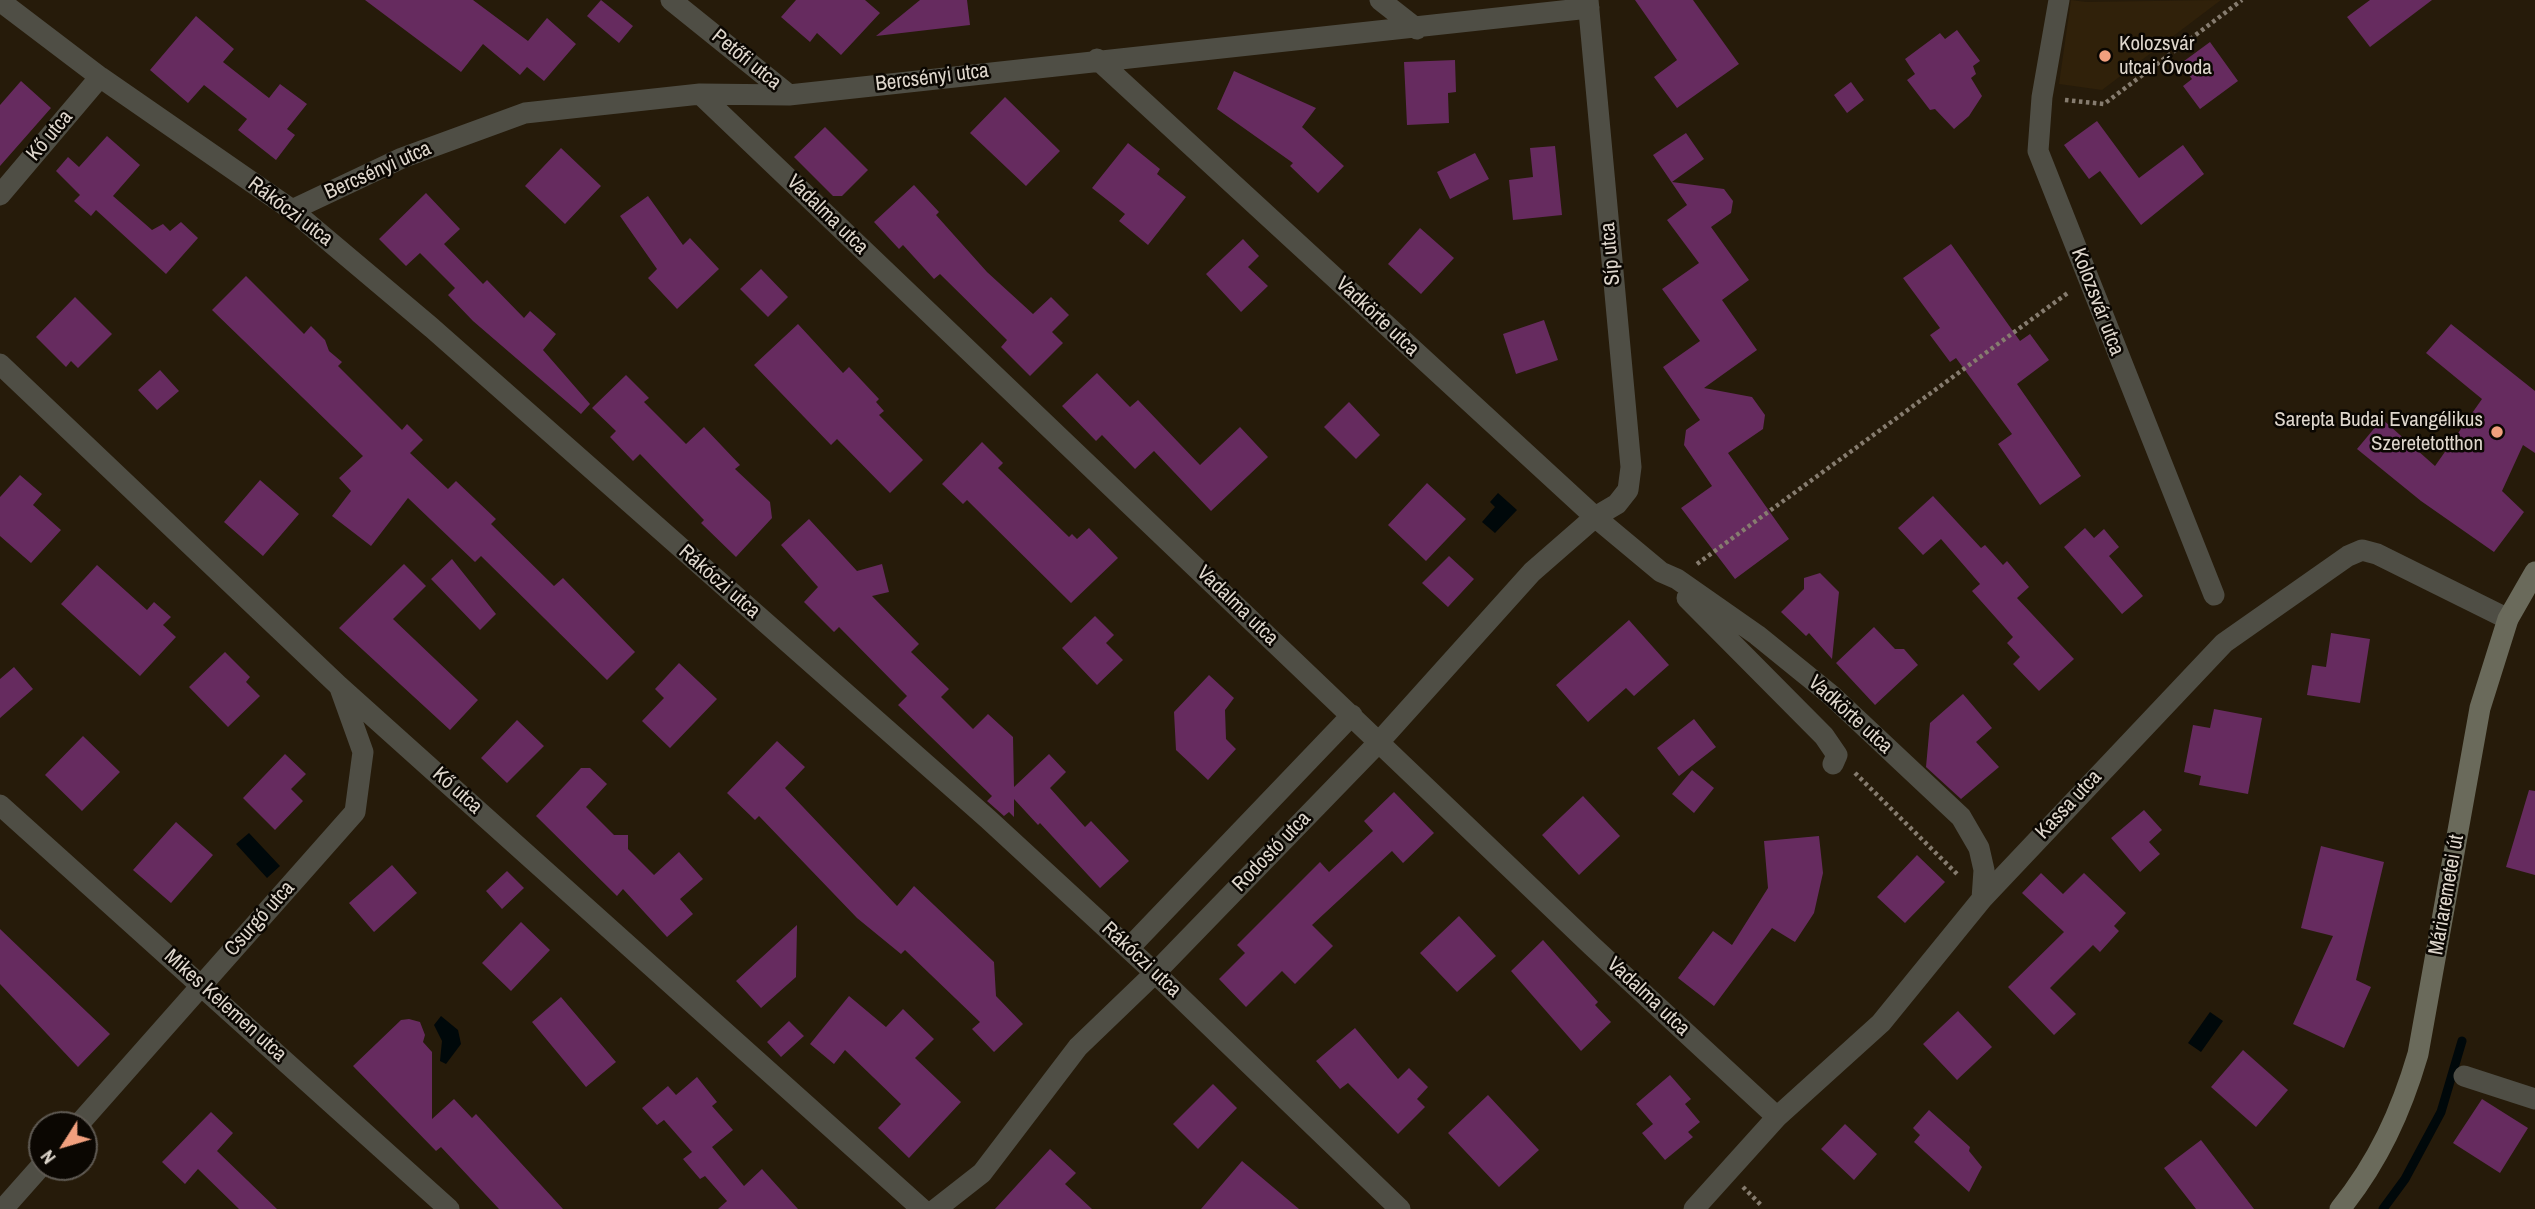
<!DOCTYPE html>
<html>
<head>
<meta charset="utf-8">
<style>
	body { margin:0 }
	#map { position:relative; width:2535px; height:1209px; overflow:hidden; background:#261b0a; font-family:"Archivo Narrow",sans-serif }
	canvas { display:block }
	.north { position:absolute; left:28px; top:1111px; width:70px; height:70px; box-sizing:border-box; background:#0b0702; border:2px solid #5f5a53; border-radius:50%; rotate:233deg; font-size:19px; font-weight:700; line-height:28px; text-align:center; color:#ded6cc }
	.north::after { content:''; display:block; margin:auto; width:24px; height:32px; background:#f2a07e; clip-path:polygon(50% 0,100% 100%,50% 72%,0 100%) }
</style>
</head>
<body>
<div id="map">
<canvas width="2535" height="1209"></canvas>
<div class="north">N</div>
</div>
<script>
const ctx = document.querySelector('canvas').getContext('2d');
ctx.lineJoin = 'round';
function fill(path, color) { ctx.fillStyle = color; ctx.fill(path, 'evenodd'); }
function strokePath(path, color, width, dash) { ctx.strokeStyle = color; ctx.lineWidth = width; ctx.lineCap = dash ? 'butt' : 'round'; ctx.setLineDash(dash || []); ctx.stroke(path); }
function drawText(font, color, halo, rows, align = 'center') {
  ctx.font = font + ' "Archivo Narrow",sans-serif'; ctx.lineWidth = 5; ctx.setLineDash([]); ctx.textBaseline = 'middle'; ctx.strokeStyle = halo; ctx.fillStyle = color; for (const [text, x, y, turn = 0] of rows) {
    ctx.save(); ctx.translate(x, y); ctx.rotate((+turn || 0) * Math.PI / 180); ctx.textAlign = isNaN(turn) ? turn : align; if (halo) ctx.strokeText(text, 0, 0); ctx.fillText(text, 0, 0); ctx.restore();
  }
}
fill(new Path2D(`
	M2071,0L2086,2L2221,0L2102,90L2059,84Z`), '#30210a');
fill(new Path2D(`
	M1498,493L1517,510L1495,533L1482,522L1495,507L1490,502Z
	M249,833L280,866L267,878L236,844Z
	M2210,1012L2223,1021L2201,1052L2188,1043Z
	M441,1016L458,1030L461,1044L446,1064L440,1061L442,1041L434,1025Z`), '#00080a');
strokePath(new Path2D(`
	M2383,1209L2405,1179L2441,1112L2462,1041`), '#00080a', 9);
fill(new Path2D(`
	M365,0H473L528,41L547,18L576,44L544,81L527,67L520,75L483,44L461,72Z
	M601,0L633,26L619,43L587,16Z
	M796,0H865L880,13L841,55L817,33L810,42L781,17Z
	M920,0H967L970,25L876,36Z
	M1635,0H1693L1739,64L1677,108L1654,77L1677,60Z
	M2370,0H2432L2370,47L2347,17Z
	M196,16L234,49L223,62L269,98L280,84L307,104L287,129L295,135L276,160L238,130L247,119L204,85L188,103L150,70Z
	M1957,30L1980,61L1973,66L1976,74L1971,78L1982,96L1969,116L1954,129L1935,109L1930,110L1907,80L1915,74L1905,59L1940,33L1945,39Z
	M2210,42L2238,81L2200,109L2183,86L2192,79L2180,64Z
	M1455,60L1456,92L1448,93L1449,123L1407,125L1404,62Z
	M1234,71L1316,108L1302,127L1344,166L1318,193L1290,166L1293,163L1217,109Z
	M21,81L51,108L0,166V105Z
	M1851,82L1864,100L1847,113L1834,95Z
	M1005,97L1060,151L1026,186L970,133Z
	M2097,121L2139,178L2183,145L2204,174L2141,225L2100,171L2089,179L2064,145Z
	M825,127L868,170L842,196H833L794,157Z
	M1686,133L1704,159L1672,182L1724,189L1733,201L1731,213L1711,227L1749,280L1722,300L1757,350L1704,388L1752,397L1765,415L1763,429L1728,453L1789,539L1735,579L1681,508L1712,486L1684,445L1686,430L1700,420L1663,367L1700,341L1662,289L1699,263L1667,220L1687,205L1653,155Z
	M107,136L140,165L113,196L152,230L163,224L170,231L181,222L198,238L166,274L96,210L91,216L74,201L80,195L56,171L68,157L79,167Z
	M1128,143L1160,169L1157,174L1186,197L1148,245L1119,221L1125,214L1092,188Z
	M1555,146L1562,215L1513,220L1509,180L1533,177L1530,148Z
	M561,148L601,186L565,224L525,186Z
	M1475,153L1489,179L1450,199L1437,172Z
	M914,185L939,212L936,215L987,272L1033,314L1051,297L1069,315L1052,332L1063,343L1030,376L1001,347L1007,340L940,274L934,279L903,245L899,249L874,222Z
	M426,193L460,229L444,244L483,284L487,280L524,318L530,311L556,334L543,350L590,404L581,414L473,321L448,295L455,288L420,253L406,266L379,239Z
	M648,196L683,245L690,238L719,269L677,309L648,278L657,269L620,216Z
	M1420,228L1454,258L1421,294L1388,264Z
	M1243,239L1259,256L1248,267L1268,286L1241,312L1206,274Z
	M1951,244L2020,341L2030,334L2049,360L2017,384L2081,476L2040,505L1998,444L2012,434L1956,358L1950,362L1930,335L1940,328L1903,278Z
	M761,269L788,297L768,317L740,289Z
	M246,276L304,334L311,326L325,340L329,351L342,362L338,366L402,430L407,424L423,440L410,453L448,489L456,481L496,519L491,524L554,586L563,578L635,652L607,680L481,556L475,562L408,498L371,546L332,516L351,491L339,478L363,456L212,310Z
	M75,297L112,334L78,368L71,361L66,367L36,337Z
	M1544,320L1558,360L1516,374L1503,334Z
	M798,324L843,373L849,367L879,399L876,402L884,411L879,415L923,460L890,493L837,439L831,445L754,365Z
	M2451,324L2535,391V453L2523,445L2502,491L2524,512L2494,552L2421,501L2357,449L2382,419L2435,466L2482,399L2426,353Z
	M160,370L179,391L157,410L138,390Z
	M1097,373L1130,407L1138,400L1200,465L1240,427L1268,457L1211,511L1154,451L1135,469L1102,435L1096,441L1062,406Z
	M626,375L649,398L644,402L686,444L704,427L740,465L735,469L770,502L772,518L736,557L701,523L704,520L640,454L633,461L610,437L616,431L592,408Z
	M1349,402L1380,435L1356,459L1324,427Z
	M982,442L1003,463L998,468L1069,537L1072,534L1077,539L1089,528L1118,558L1071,603L967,500L963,504L942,484Z
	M20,475L42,494L33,505L61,530L31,563L0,536V497Z
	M260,480L299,514L263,556L224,522Z
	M1427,483L1466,519L1426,561L1388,525Z
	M1933,496L1981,548L1985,545L2003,565L2007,561L2029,587L2017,598L2074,659L2039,691L2013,664L2020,657L2007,643L2013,637L1972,591L1980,584L1941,539L1923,555L1898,528Z
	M809,519L857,571L882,564L889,592L872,596L919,644L911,652L949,689L941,697L973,729L988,714L1013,737L1014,787L1049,754L1066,772L1050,788L1085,827L1091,821L1129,861L1100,888L1040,823L1038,825L1014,799V817L1009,812L1004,816L987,801L992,796L898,705L907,696L839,627L834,632L804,602L818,587L781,545Z
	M2085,528L2094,538L2104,529L2119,547L2109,556L2143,596L2122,614L2064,547Z
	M1449,556L1474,579L1448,607L1422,583Z
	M452,559L496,614L480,630L431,579Z
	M404,564L426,586L393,619L478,700L450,730L339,628Z
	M97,565L147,610L154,602L171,617L163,625L176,637L140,676L61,604Z
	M1820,573L1839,592L1832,659L1809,633L1806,636L1781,612L1804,589V578Z
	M1095,616L1114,635L1106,643L1123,660L1097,685L1062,648Z
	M1629,620L1669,665L1634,696L1626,688L1588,722L1556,685Z
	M1874,627L1895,649H1904L1918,665L1875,705L1836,663Z
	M2331,633L2370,639L2360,703L2307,695L2312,665L2326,667Z
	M225,652L250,677L246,682L260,696L228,727L189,687Z
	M679,663L717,699L670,748L642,721L664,698L655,689Z
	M14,667L33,689L0,718V679Z
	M1209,675L1234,698L1225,710L1226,739L1236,749L1208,780L1176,750L1174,712Z
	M1963,694L1992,728L1976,742L1999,767L1961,799L1926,767L1930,723Z
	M2214,709L2262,718L2248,794L2199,785L2201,776L2184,772L2193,725L2210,728Z
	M1694,719L1716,747L1679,776L1657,748Z
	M517,720L544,746L507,783L481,758Z
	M83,736L120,772L82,811L45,775Z
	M777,741L805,767L785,788L897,906L914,886L994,962L996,996L1023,1024L994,1052L972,1029L980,1022L905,950L901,954L857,918L759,816L755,820L727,793Z
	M285,754L306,774L291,789L303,801L275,830L243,798Z
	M581,768H590L607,784L586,807L614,835H628V849L654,875L679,852L703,879L680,899L693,914L667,937L623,889L617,896L536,816Z
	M1692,770L1714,788L1694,813L1672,794Z
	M2529,790L2535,791V875L2506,867Z
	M1394,792L1434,833L1403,863L1392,851L1312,925L1333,946L1295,984L1282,971L1246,1007L1219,979L1245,953L1237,945L1320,862L1329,872L1373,831L1364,821Z
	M1583,796L1620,836L1579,875L1542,835Z
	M2144,810L2162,830L2149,842L2160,854L2140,872L2111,838Z
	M176,822L213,855L171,903L133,870Z
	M1819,836L1823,873L1814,913L1795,942L1772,928L1714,1006L1678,978L1713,931L1732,945L1768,888L1764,841Z
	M2321,846L2384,862L2356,980L2371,987L2344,1048L2293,1024L2333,936L2301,928Z
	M1917,855L1945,882L1905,923L1877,897Z
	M392,865L417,893L374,932L349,903Z
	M507,871L524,888L502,909L486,891Z
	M2041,873L2063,894L2084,873L2126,913L2114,926L2119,931L2100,952L2093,945L2050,988L2076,1014L2054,1035L2008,987L2064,932L2022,893Z
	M1459,916L1496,956L1457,992L1420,953Z
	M521,922L550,950L511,991L482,963Z
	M797,925L796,977L761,1008L736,981Z
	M0,929L110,1034L78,1067L0,984Z
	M1543,940L1598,1002L1595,1005L1611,1022L1581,1051L1511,971Z
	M849,996L886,1027L903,1009L934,1039L915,1058L961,1102L909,1158L878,1128L901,1104L845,1050L834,1064L810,1044Z
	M561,997L616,1062L586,1087L532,1022Z
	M1958,1011L1992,1047L1957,1080L1923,1044Z
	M409,1019L420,1022L425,1035L423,1042L432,1052V1119L454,1099L472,1118L476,1114L563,1209H499L441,1147L436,1151L353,1066L401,1020Z
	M789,1021L804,1036L781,1057L767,1042Z
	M1355,1028L1398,1079L1409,1068L1428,1087L1417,1099L1425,1107L1398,1134L1348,1083L1340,1089L1316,1061Z
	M2243,1050L2288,1090L2256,1127L2211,1087Z
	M1670,1075L1691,1099L1685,1104L1700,1122L1688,1132L1693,1137L1665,1160L1642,1133L1653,1124L1636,1104Z
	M697,1077L717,1102L712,1106L733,1130L712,1147L744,1186L762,1169L798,1209H718L727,1201L705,1176L700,1179L683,1159L692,1152L664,1120L657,1125L642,1108L668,1086L676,1095Z
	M1213,1084L1237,1108L1198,1149L1173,1124Z
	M1488,1095L1539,1150L1499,1187L1448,1133Z
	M2482,1099L2528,1128L2500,1173L2453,1143Z
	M1929,1110L1970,1147L1969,1151L1982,1167L1969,1192L1914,1142L1920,1135L1913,1128Z
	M211,1112L233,1133L217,1151L277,1209H239L198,1169L185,1184L162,1162Z
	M1845,1124L1877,1154L1854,1180L1821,1149Z
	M2201,1140L2254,1209H2196L2164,1168Z
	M1050,1149L1076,1173L1065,1184L1092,1209H995Z
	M1242,1161L1299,1209H1201Z`), '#662b5f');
strokePath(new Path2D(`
	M2065,100L2104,104L2242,0
	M1697,564L2069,292
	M1855,773L1958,875
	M1743,1187L1762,1206`), '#867c6f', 4.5, [3.5, 3.5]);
strokePath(new Path2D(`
	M671,0L789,95
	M1380,0L1417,29
	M2059,0L2042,97L2038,151L2214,595
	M0,1L100,77L292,210L432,328L988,819L1155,973L1400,1209
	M1097,59L1595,517L1661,572L1677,579L1757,635L1831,695L1961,817L1979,848L1984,870L1982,899
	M700,94L1592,946L1777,1117
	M0,195L100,77
	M292,210L402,158L525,113L700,94L789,95L1589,8
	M0,364L339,686L922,1209
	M1687,598L1824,736L1837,755L1833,764
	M0,805L449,1209
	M1129,948L1352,715
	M2464,1076L2535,1099
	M78,1125L355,812L363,752L340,688
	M3,1209L42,1165
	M936,1209L982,1173L1078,1047L1155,973L1379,742L1532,572L1595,517L1617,504L1628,490L1631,467L1588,0
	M1694,1209L1777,1117L1881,1023L1982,899L2224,643L2348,556L2362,550L2377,554L2508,619`), '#4f4e45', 21);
strokePath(new Path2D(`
	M2340,1209C2378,1162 2401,1112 2418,1054L2480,708L2508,619L2535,572`), '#6a6a5b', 21);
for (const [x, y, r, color] of [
	[2105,56,7,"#f2a07e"],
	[2497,432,7,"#f2a07e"]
]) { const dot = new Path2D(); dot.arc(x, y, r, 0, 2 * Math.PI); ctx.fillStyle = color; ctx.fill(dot); strokePath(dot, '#0b0702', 2.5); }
drawText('21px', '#ded6cc', '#0b0702', [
	["Kolozsvár",2119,44],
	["utcai Óvoda",2119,68],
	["Sarepta Budai Evangélikus",2483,420,"right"],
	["Szeretetotthon",2483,444,"right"]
], 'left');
drawText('21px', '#ded6cc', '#0b0702', [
	["Petőfi utca",746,60,39],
	["Bercsényi utca",932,78,-7],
	["Kő utca",50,136,-50],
	["Bercsényi utca",378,171,-24],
	["Rákóczi utca",290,212,37],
	["Vadalma utca",827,215,44],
	["Síp utca",1611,254,-95],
	["Kolozsvár utca",2097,302,69],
	["Vadkörte utca",1377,317,43],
	["Rákóczi utca",719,582,41],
	["Vadalma utca",1237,606,44],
	["Vadkörte utca",1850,715,42],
	["Kő utca",457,791,42],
	["Kassa utca",2069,805,-47],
	["Rodostó utca",1272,852,-46],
	["Máriaremetei út",2447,895,-80],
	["Csurgó utca",260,919,-48],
	["Rákóczi utca",1141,960,43],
	["Vadalma utca",1648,997,43],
	["Mikes Kelemen utca",225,1006,42]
]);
</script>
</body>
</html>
